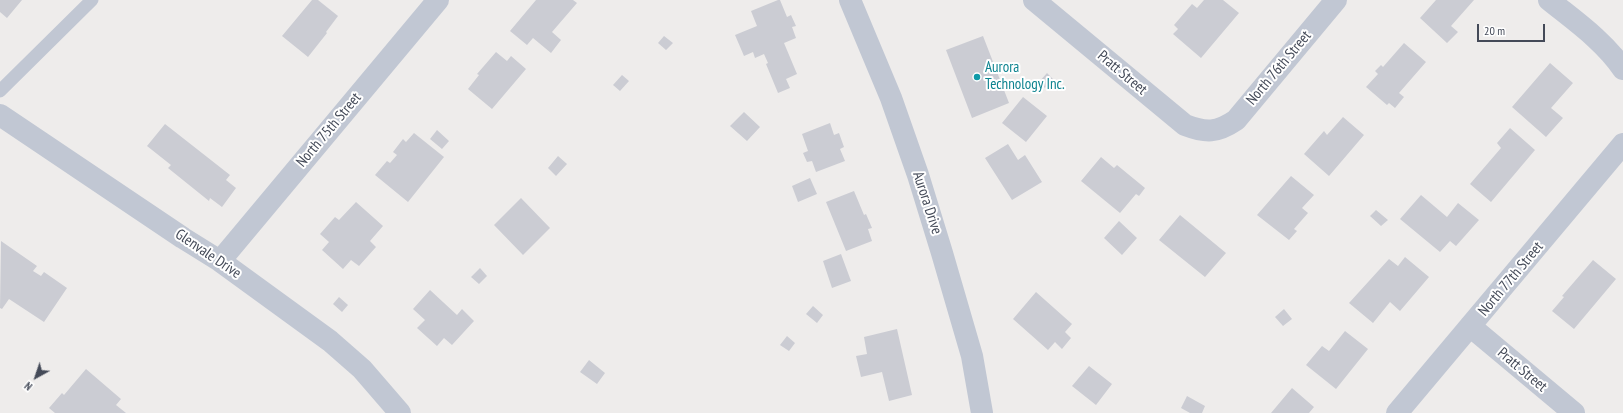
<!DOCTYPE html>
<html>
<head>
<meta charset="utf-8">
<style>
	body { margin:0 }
	#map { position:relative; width:1623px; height:413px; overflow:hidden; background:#eeeceb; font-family:"PT Sans Narrow",sans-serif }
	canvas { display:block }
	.north { position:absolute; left:16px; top:357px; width:40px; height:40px; -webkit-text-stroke:3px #fff; paint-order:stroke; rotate:220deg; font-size:11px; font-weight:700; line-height:16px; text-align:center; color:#444a58 }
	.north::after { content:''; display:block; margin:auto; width:14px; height:18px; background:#444a58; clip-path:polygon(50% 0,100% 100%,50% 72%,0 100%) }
	.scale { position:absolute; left:1477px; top:24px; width:68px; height:18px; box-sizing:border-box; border:2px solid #444a58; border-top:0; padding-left:5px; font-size:12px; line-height:14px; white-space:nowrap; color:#444a58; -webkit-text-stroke:3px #fff; paint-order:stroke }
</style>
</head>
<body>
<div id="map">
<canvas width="1623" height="413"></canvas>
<div class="north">N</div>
<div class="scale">20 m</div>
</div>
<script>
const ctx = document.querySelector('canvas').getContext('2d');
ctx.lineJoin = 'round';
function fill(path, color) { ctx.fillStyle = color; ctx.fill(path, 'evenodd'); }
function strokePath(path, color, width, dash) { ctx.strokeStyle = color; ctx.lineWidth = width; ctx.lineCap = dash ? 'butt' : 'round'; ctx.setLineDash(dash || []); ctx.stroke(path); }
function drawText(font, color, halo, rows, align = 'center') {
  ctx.font = font + ' "PT Sans Narrow",sans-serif'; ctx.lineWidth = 4; ctx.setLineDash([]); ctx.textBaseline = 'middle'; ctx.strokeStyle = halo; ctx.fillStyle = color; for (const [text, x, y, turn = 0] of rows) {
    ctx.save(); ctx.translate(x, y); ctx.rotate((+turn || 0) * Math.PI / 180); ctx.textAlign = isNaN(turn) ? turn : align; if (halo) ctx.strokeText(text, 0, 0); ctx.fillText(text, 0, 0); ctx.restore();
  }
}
fill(new Path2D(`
	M0,0H22L7,18L0,12Z
	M312,0H318L338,16L326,32L327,33L308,57L282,36Z
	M536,0H573L577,3L552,32L561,40L551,53L533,38L527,45L510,31Z
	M778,0H780L787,17L791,15L796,26L792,27L796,38L784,43L797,74L786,79L790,88L778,93L766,64L768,63L764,54L755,58L753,52L744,56L735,35L757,26L751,11Z
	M1204,0H1223L1239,13L1201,58L1173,34L1178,29L1174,25L1192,4L1197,8Z
	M1436,0H1474L1451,26L1458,32L1447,43L1420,18Z
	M664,36L673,43L666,50L658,43Z
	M983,36L1009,103L972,118L946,50Z
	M1404,43L1426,62L1399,93L1404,97L1395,108L1389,103L1387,105L1366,87L1378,74L1375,71L1381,65L1383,67Z
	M496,52L507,61L511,56L526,69L492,109L468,89L479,75L477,74Z
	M1550,63L1573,83L1551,108L1563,118L1546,137L1512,107Z
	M1047,73L1053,79L1045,88L1039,82Z
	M622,75L629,81L620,91L613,85Z
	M1023,97L1047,116L1026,142L1002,123Z
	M744,112L760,127L747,141L730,126Z
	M1343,117L1364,135L1329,176L1304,154L1324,131L1327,135Z
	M830,123L834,135L839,133L844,147L840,149L845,161L816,172L812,161L807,162L803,153L808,151L802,134Z
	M165,124L230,175L226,180L236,188L222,207L210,198L209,201L168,168L171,165L147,146Z
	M1510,128L1535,150L1491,202L1470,184L1501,148L1497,143Z
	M437,130L449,141L442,149L430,139Z
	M414,133L444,157L408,202L375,175L387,161L390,163L397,155L393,152L403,139L406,142Z
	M1008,144L1018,160L1025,155L1042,182L1012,200L985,158Z
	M558,156L567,164L556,176L548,168Z
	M1101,157L1114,168L1117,165L1145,188L1139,196L1136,194L1120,213L1081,181Z
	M1291,176L1314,195L1302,208L1308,213L1294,229L1297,231L1289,240L1257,215Z
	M810,178L817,194L798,202L792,186Z
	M854,191L864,215L866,214L872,228L868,229L872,241L846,251L826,202Z
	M1421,195L1447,217L1458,203L1479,220L1456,246L1450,241L1440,252L1400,219Z
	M521,198L550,228L523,255L494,225Z
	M356,202L383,226L370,241L376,247L359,266L351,260L343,269L322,250L329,242L320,234L335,217L339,220Z
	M1376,210L1388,220L1381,226L1370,216Z
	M1180,215L1226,253L1205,277L1159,240Z
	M1119,221L1137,238L1122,255L1104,238Z
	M1,241L37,266L33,271L41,276L44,272L67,288L44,322L9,299L2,309L0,308Z
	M841,254L851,281L832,288L823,261Z
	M1405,257L1429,277L1400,311L1390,302L1373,323L1349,303L1389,259L1398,266Z
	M1593,260L1616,279L1574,329L1552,311L1564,297L1562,296Z
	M480,268L487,276L479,284L471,277Z
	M430,290L457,315L462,309L474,321L452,345L444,338L437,346L417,328L425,320L413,309Z
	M1036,292L1072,324L1065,332L1071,338L1062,349L1055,342L1048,350L1013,319Z
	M339,297L348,305L342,312L333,304Z
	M813,306L823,315L817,323L806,314Z
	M1284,309L1292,319L1283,326L1275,317Z
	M897,329L912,395L889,401L882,372L861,377L856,356L867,354L864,337Z
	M1345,331L1368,349L1336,389L1306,365L1322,346L1329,351Z
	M787,336L795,343L789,351L780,345Z
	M589,360L605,373L597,384L580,372Z
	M1089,366L1112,384L1096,405L1072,386Z
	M86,369L121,399L116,405L126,413H55L49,408L62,393L64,395Z
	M1292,388L1314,407L1309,413H1271Z
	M1187,396L1205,406L1202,413H1190L1181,408Z`), '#cbccd3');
strokePath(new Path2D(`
	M0,91L92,0`), '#c1c7d3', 13);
strokePath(new Path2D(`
	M850,0L891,98L918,175L942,253L972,356L982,413
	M1034,0L1185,125C1206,133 1217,133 1236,120L1336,0
	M1549,0C1575,21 1604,41 1623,69
	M0,115L183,238L220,261L330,341L362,369L400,413
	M220,261L438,0
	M1470,326L1574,413
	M1397,413L1623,144`), '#c1c7d3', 22);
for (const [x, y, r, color] of [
	[977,77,4,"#0f9aa8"]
]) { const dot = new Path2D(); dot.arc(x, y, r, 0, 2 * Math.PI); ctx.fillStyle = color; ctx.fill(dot); strokePath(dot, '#fff', 1.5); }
drawText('15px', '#0d838f', '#fff', [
	["Aurora",985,68],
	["Technology Inc.",985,85]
], 'left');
drawText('15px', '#444a58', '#fff', [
	["North 76th Street",1279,68,-50],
	["Pratt Street",1122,73,40],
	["North 75th Street",329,130,-50],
	["Aurora Drive",927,203,72],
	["Glenvale Drive",208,254,34],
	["North 77th Street",1511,279,-50],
	["Pratt Street",1522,370,40]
]);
</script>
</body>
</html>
